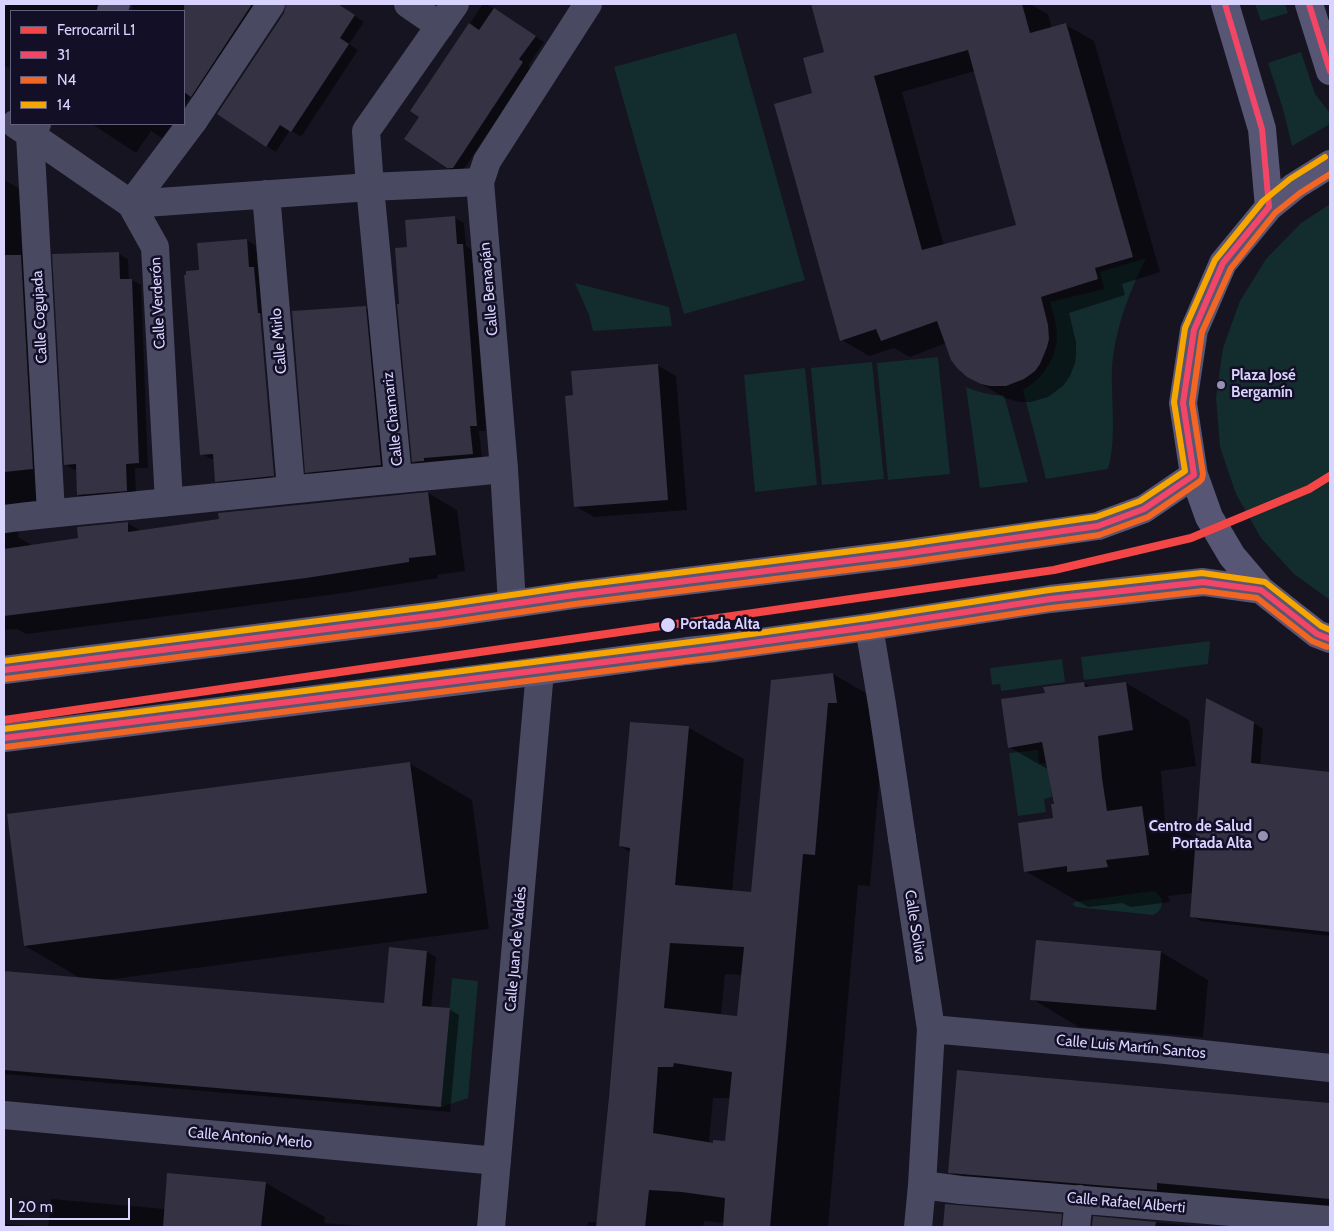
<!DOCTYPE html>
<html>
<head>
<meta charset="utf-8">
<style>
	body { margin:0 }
	#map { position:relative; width:1334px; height:1231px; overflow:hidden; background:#161421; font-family:Cabin,sans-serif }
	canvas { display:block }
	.frame { position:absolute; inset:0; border:5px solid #d9d4ff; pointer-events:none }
	.legend { position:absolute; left:10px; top:10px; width:175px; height:115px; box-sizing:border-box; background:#130f26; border:1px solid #625e7d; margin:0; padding:6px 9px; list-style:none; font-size:15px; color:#d9d4ff }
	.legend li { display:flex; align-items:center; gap:10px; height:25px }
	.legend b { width:25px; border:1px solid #625e7d }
	.scale { position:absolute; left:10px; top:1198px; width:120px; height:22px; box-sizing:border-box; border:2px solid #d9d4ff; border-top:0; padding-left:6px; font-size:15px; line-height:18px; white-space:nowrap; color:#d9d4ff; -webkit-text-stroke:4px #130f26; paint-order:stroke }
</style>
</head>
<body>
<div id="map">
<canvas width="1334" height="1231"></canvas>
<div class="frame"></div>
<ul class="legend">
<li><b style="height:6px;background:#f44646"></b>Ferrocarril L1</li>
<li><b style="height:6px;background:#f34667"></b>31</li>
<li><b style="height:6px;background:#f26522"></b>N4</li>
<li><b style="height:6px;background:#f7a600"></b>14</li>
</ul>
<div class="scale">20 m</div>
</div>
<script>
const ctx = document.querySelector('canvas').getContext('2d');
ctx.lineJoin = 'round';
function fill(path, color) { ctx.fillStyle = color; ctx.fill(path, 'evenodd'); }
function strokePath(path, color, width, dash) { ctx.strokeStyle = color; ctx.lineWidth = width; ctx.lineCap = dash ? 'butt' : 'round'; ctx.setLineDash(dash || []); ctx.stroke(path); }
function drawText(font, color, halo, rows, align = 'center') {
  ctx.font = font + ' Cabin,sans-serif'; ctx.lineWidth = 5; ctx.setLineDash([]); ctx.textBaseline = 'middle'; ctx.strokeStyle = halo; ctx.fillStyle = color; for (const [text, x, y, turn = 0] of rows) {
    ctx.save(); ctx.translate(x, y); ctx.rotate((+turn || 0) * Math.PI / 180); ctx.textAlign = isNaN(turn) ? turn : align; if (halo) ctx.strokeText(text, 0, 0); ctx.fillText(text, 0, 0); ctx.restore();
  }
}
fill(new Path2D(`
	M1255,4H1285L1288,13L1261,21Z
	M736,33L805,280L684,314L614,67Z
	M1301,52L1315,94L1330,113V124L1292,146L1283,109L1268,63Z
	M1330,204V600L1294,574L1261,538L1236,494L1220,447L1216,397L1223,348L1240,301L1266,259L1301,223Z
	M1146,258C1129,293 1114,331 1112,370C1111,403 1117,438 1108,469L1046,479L1023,390C1043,379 1058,356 1057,333C1056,323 1053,312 1050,302L1104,289L1100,272Z
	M575,283L669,307L672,326L593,331L589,315Z
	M938,357L950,474L888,480L877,363Z
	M872,362L884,479L822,485L811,368Z
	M805,368L817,485L755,492L744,375Z
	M966,387C979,392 990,396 1004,395L1028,482L980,488Z
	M1210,641L1208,664L1084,680L1081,657Z
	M1062,659L1065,682L1001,691L1000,684L992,685L990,668Z
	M1038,750L1039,764L1048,763L1052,797L1044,799L1046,812L1018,816L1009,753Z
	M1153,891L1156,892L1162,899C1162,907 1161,911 1153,915L1076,907L1073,905L1074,902Z
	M452,978L478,981L468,1098L441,1107Z`), '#132c2d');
fill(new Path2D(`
	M8,4H110L106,11H11V70L4,65V10Z
	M133,4H265L200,101L191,96L184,106V11H131Z
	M288,4L299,11L304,4H337L364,22L349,44L358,50L301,137L290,130L276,152L218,114L285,13Z
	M483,4H486L493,8L544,42L528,66L531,68L462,172L457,173L447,167L421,117L411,110Z
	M812,4H1030L1048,14L1052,29L1066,25L1094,41L1160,272L1122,284L1125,295L1069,313L1076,342V355L1075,363L1070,376L1063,386L1048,397L1031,402H1019L1005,398L968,376L946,343L910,357L894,348L869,356L842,340L814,94L825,53ZM975,71L1018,226L944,246L902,92Z
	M92,124H172L162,138L151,131L136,153Z
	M4,180L32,196L42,518L19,529L18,537L33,546L79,539L127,523L141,531L428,493L457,510L465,571L437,575L438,578L336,594L207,611L26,634L17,629L4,630Z
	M455,218L464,223L466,246L472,250L486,431H479L482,459L423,467L413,461L400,305L408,248Z
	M247,240L256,246L258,270L263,273L283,481H276L262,313H259L273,481L225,486L216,481L215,459H211L202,454L200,271Z
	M119,254L128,259L129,280H132L141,285L148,468H135L136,495L87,500L78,495L77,469L74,470L65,464Z
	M365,307L375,313L390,470L316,477L306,472Z
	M657,365L676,376L687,510L594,517L575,506L574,397Z
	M833,674L888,706L883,735L870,886L858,885L828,1227H723L724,1223L704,1221L703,1227H587L588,1222H597L631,853L620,846L689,728L744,759L732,892L752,894ZM725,974L742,975L738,1017L721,1015ZM713,1098H730L726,1143H709Z
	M1084,683L1091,687L1126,683L1189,720L1196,766L1161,771L1165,821L1197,839L1254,723L1263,729L1260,765L1330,774V936L1201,921L1191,916L1193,893L1168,896L1170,902L1131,907L1122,903L1088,907L1025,871L1055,819L1056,805L1049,770L1009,747L1046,694Z
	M409,763L472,800L489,929L106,980V981L385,1004L427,952L436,957L431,1008L449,1009L459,1015L450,1112L4,1074V972L82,979L25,946Z
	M1161,952L1208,980L1203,1037L1079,1027L1032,999Z
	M958,1071L1330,1105V1226L997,1199L949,1172Z
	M266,1183L325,1217L324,1223L378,1227H48L51,1199L165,1209Z
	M946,1205L1052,1214L1074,1227H944Z
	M1114,1219L1211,1227H1113Z
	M4,1224L45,1227H4Z`), '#0007');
fill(new Path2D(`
	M184,4H252L191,97L184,92Z
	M286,4H338L355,15L340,38L349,44L291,132L280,125L266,147L217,114L284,13Z
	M811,4H1022L1030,33L1066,23L1133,257L1095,268L1098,279L1041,297L1048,325L1049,339L1047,347L1040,364L1035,371L1024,379L1006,386H990L981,384L967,377L957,368L951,360L937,321L881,341L876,329L840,341L774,104L812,93L803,58L824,52ZM968,50L1016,225L922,250L874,76Z
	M494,8L536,36L519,59L523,62L453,168H447L404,139L419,117L410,111L469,23L479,30Z
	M455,216L457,244H463L477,426H470L473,454L424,458V461L412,462L397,304H399L395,248L407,247L405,220Z
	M247,239L249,267H254L258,313H260L274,476L215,482L213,454L200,455L184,275H186V271L199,270L197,243Z
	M119,252L120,279H132L139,463L126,464L127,491L77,495L76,464L64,465L52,254Z
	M4,255H21L33,469L4,472Z
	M366,306L381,465L305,473L292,311Z
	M658,364L668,500L574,507L565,396L573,395L571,371Z
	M428,492L436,555L409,558V562L306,578L4,616V549L78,538L77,527L128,522V532L219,519L218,513Z
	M833,673L837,703H828L815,855L803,854L770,1227H723L725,1198L682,1192L649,1190L645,1227H596L609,1096L630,848L619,846L630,722L689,726L675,885L751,892L771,680ZM670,943L744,947L737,1016L664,1008ZM674,1063L732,1072L725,1141L713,1140V1143L653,1133L658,1067H673Z
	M1084,682L1085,687L1126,682L1133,730L1098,736L1102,778L1107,811L1142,806L1149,855L1106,860L1108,867L1067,872V866L1024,872L1018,823L1053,818L1051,804H1054L1042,742L1008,748L1001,699L1045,693L1043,687Z
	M1206,698L1254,722L1251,763L1330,772V932L1190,917Z
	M410,762L427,893L24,946L7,814Z
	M1036,940L1161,951L1156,1010L1030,1000Z
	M389,947L427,951L422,1006L450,1008L441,1107L4,1070V971L384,1003Z
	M957,1070L1330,1103V1199L1157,1183V1190L948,1173Z
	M167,1173L266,1182L261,1227H163Z
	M945,1204L1062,1214L1061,1227H943Z
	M1093,1216L1156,1222L1155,1227H1092Z`), '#343243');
strokePath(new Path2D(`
	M408,4L440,26
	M111,11L116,4
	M194,120L271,4
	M37,124L30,135L51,513
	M266,194L291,489
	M398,478L370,187L366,131L455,4
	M169,502L155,247L131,204L370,187L480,182
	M4,519C59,512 114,508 169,502C281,491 392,479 504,469
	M869,627L882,704L902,838`), '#4a4962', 28);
strokePath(new Path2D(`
	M15,124L131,204L194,120
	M512,604L504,469L480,182L487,161L561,46L588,4
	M902,838L931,1029L922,1185L918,1227
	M931,1029L1166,1050L1330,1068
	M4,1115L497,1161
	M922,1185L961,1190L1330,1220
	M491,1227L540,671
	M1076,1227L1079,1199`), '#4a4962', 28);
strokePath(new Path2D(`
	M1225,4L1262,129L1269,207
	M1309,4L1330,71
	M1330,164L1295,186L1269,207L1223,263L1194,330L1183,403L1194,475L1209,517L1232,556L1261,590L1317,634L1330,639
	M4,670L437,615L574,595L902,554L1098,526L1144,509L1194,475
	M4,738L540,671L687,651L716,648L869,627L1050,599L1203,582L1261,590`), '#575674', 28);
strokePath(new Path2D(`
	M1309,4L1330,71
	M4,670L437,615L574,595L902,554L1098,526L1144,509L1194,475L1183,403L1194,330L1223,263L1269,207L1262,129L1225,4
	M4,738L716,648L869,627L1050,599L1203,582L1261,590L1317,634L1330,639`), '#f34667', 6);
strokePath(new Path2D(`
	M5,679L438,624L575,604L903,563L1099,535L1148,517L1199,482L1202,479L1203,474L1192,403L1202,332L1231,268L1275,213L1300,193L1330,174
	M5,747L717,657L870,636L1051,608L1203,591L1257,598L1312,641L1327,647`), '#f26522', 6);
strokePath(new Path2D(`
	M4,661L436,606L573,586L901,545L1096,517L1140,501L1185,471L1174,402L1185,328L1215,260L1263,201L1290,179L1325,157
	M4,729L715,639L868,618L1049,590L1202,573L1265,582L1321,626L1330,630`), '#f7a600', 6);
strokePath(new Path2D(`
	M4,720L1054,570L1191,538L1309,489L1330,476`), '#f44646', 8);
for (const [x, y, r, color] of [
	[1221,385,5,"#9591b1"],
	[668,625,8,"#d9d4ff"],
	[1263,836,6,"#9591b1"]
]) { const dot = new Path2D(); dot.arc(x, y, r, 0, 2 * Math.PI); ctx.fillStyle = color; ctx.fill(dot); strokePath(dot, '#130f26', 2); }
drawText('15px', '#d9d4ff', '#130f26', [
	["Calle Benaoján",489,289,-95],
	["Calle Verderón",158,303,-93],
	["Calle Cogujada",40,317,-93],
	["Calle Mirlo",279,341,-95],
	["Calle Chamariz",393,419,-96],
	["Calle Soliva",915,926,81],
	["Calle Juan de Valdés",516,949,-85],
	["Calle Luis Martín Santos",1131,1047,5],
	["Calle Antonio Merlo",250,1138,5],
	["Calle Rafael Alberti",1126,1203,5]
]);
drawText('bold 15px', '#d9d4ff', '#130f26', [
	["Plaza José",1231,376],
	["Bergamín",1231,393],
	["Centro de Salud",1252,827,"right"],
	["Portada Alta",1252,844,"right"]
], 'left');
drawText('bold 15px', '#d9d4ff', '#130f26', [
	["Portada Alta",680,625]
], 'left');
</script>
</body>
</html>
